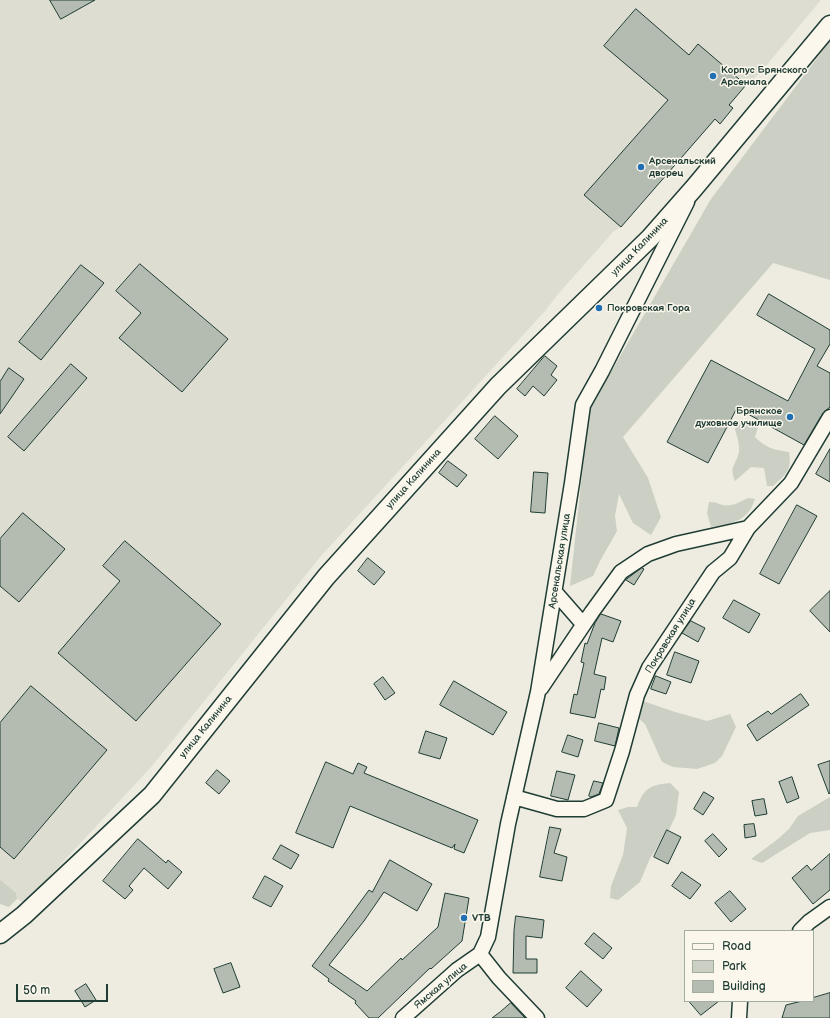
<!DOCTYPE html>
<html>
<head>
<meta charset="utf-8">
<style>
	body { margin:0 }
	#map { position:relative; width:830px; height:1018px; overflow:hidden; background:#eeece1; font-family:"Balsamiq Sans",sans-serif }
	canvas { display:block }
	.legend { position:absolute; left:684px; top:930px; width:130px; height:72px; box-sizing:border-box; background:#fbf7ec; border:1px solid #a3ada2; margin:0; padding:5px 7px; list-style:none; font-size:12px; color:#1f3d34 }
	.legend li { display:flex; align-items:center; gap:8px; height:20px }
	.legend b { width:20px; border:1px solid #a3ada2 }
	.scale { position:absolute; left:16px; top:984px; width:92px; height:18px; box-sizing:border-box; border:2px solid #1f3d34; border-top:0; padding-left:5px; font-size:12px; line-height:14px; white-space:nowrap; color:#1f3d34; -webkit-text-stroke:3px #fbf7ec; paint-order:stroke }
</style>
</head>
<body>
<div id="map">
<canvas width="830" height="1018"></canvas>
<ul class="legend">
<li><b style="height:5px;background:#fbf7ec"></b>Road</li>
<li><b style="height:11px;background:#cbcfc4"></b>Park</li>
<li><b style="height:11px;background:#b4bbb0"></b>Building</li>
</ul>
<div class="scale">50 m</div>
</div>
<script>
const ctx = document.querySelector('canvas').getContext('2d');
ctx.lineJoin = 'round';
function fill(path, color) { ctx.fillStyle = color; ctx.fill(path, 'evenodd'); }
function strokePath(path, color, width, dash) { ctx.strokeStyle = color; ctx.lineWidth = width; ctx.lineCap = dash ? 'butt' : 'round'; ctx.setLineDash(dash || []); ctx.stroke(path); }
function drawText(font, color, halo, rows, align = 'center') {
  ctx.font = font + ' "Balsamiq Sans",sans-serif'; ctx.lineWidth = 3; ctx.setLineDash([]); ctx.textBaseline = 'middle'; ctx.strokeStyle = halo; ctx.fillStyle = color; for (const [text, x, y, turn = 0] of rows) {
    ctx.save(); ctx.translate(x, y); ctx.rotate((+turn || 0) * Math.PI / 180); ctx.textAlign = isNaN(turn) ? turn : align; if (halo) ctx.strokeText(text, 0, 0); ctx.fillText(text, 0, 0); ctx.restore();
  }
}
fill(new Path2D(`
	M0,0H821L760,73L746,85L730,105L733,108L720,124L715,120L621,227L614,231L559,293L545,311L321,556L152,766L24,904L0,885Z`), '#ddddd2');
fill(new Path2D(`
	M830,41V280L773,263L623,437L648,478L661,517L651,535L633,523L619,494L615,516L617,531L600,561L593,576L570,586L589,410L711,199Z
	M740,420L758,427L755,437C766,448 774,450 789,452C792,471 786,474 773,486H767L764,468L751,467L735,481C729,466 736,465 739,452C740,445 737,437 735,429Z
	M748,498L755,499C753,503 752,508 749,511C741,523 723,525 711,527L707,513L709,502C715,502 717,503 722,505C732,507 740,502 748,498Z
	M640,700L675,712L707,721L730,714L736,727L722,756L715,763L697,769L673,767L662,762L645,724L635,715Z
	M670,783L679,792L676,815L669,830L650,858L640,882L618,900L610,898L611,886L623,855L627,828L618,810L628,807H637C644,788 650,785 670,783Z
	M830,797V830L810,833L762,863L751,859L778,839L789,829L798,816Z
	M0,880L16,893L17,899L9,907L0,904Z`), '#cbcfc4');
const building = new Path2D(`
	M50,0H95L61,19Z
	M636,9L689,55L698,44L746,85L729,105L733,108L720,124L715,119L621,227L584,195L668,100L604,46Z
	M140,264L228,339L182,392L119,338L141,313L116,291Z
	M81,265L104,283L41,360L19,342Z
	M769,294L830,330V344L817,366L830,373V407L823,413L804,445L737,408L708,463L667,442L711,360L788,401L815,349L757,315Z
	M545,356L557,366L551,375L557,380L544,396L533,386L525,396L517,389Z
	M71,364L87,378L24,451L8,437Z
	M9,368L24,379L0,414V382Z
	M495,416L518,436L498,459L475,439Z
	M830,449V482L816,474Z
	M448,461L467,475L457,487L439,473Z
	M534,472L548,473L545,513L531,512Z
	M797,505L817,516L779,584L760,574Z
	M23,513L65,549L19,602L0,586V539Z
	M125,541L221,624L136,721L58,653L120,581L103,566Z
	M368,558L385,572L374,585L358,571Z
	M642,568L644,569L634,585L626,580Z
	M830,591V632L810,611Z
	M734,600L760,614L749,633L723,618Z
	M601,614L621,621L613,642L602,638L594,674L606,677L604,690L601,689L595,718L570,713L574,694L577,695L584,663L581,662L585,643L587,644L595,623Z
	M691,621L705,628L698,642L682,633Z
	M675,652L699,661L691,683L667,675Z
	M656,676L671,682L666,694L651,689Z
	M383,677L395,693L385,700L374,684Z
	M454,681L507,712L493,735L440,705Z
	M31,686L107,750L14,859L0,847V723Z
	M801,694L809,705L757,741L747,725L768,711L771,714Z
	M599,723L619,728L615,746L595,741Z
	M426,731L447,738L440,759L419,753Z
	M568,735L583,740L578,757L562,752Z
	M830,761V793L829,794L818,765Z
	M326,762L353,774L358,763L367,767L364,773L478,820L464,853L454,849L455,844L452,848L350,806L333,848L296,833Z
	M217,770L230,781L219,794L206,783Z
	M557,771L575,775L568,800L551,796Z
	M792,777L799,798L787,803L779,782Z
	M594,781L603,783L599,794L591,797L589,796Z
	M704,792L714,798L703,815L694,809Z
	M764,799L767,814L755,816L752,801Z
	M754,824L756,836L745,838L744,825Z
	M550,827L561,829L554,853L567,857L562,881L540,877Z
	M667,830L681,837L668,864L654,857Z
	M713,834L727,849L719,857L705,841Z
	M138,839L166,863L168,860L182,872L168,889L144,868L129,886L133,890L125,899L103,881Z
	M281,845L299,855L291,869L273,859Z
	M830,854V890L813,904L792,878L807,865L811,870Z
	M390,860L432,884L417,911L384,892L364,921L329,965L367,991L401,958L402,960L438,927L445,893L469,898L462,941L431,969L430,968L378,1018H369L355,1003L356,1001L328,981L329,979L312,966L344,924L369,890L372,892Z
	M682,872L701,885L690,899L672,886Z
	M265,876L283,886L271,907L253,898Z
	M730,891L746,909L731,922L715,903Z
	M516,916L544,920L542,938L526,936V959H537V973H513L514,931Z
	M594,933L612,948L603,959L585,944Z
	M231,963L240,987L223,993L214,969Z
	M581,971L602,990L587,1007L566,988Z
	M86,984L96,1000L85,1007L75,991Z
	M830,993V1018H782L786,1005L802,1001H813V998Z
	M689,1001H719L701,1015Z
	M511,1003L525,1018H492L500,1012Z`);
fill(building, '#b4bbb0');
strokePath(building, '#1f3d34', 1);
const minor = new Path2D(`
	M555,592L583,624
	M541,688L592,612L621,572L648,554L676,544L748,528
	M514,797L557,809H584L606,800L622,751L637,695L649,668L713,572L730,558L748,528L791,483L830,417
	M800,931L809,922L830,907
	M480,954L488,937L508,824L538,692L572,483L583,405L602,371L687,202
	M480,954L499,978L537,1018
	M403,1018L457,970L480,954
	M739,1018L740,1001`);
const major = new Path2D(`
	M0,934L24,915L152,795L326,577L498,386L650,238L694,188L830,25`);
strokePath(minor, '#1f3d34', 17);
strokePath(major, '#1f3d34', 21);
strokePath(minor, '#fbf7ec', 14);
strokePath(major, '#fbf7ec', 18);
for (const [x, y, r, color] of [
	[713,76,4,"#1f6fb2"],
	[641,167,4,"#1f6fb2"],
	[599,308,4,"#1f6fb2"],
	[790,417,4,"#1f6fb2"],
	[464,918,4,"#1f6fb2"]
]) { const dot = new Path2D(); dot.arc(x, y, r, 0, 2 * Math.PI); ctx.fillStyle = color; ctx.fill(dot); strokePath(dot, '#fbf7ec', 1.5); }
drawText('bold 10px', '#1f3d34', '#fbf7ec', [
	["Корпус Брянского",721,70],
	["Арсенала",721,82],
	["Арсенальский",649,161],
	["дворец",649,173],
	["Покровская Гора",607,308],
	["Брянское",782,411,"right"],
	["духовное училище",782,423,"right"],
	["VTB",472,918]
], 'left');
drawText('10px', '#1f3d34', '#fbf7ec', [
	["улица Калинина",640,247,-46],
	["улица Калинина",414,479,-48],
	["Арсенальская улица",560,561,-81],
	["Покровская улица",671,636,-58],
	["улица Калинина",206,727,-51],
	["Ямская улица",441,986,-40]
]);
</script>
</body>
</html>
